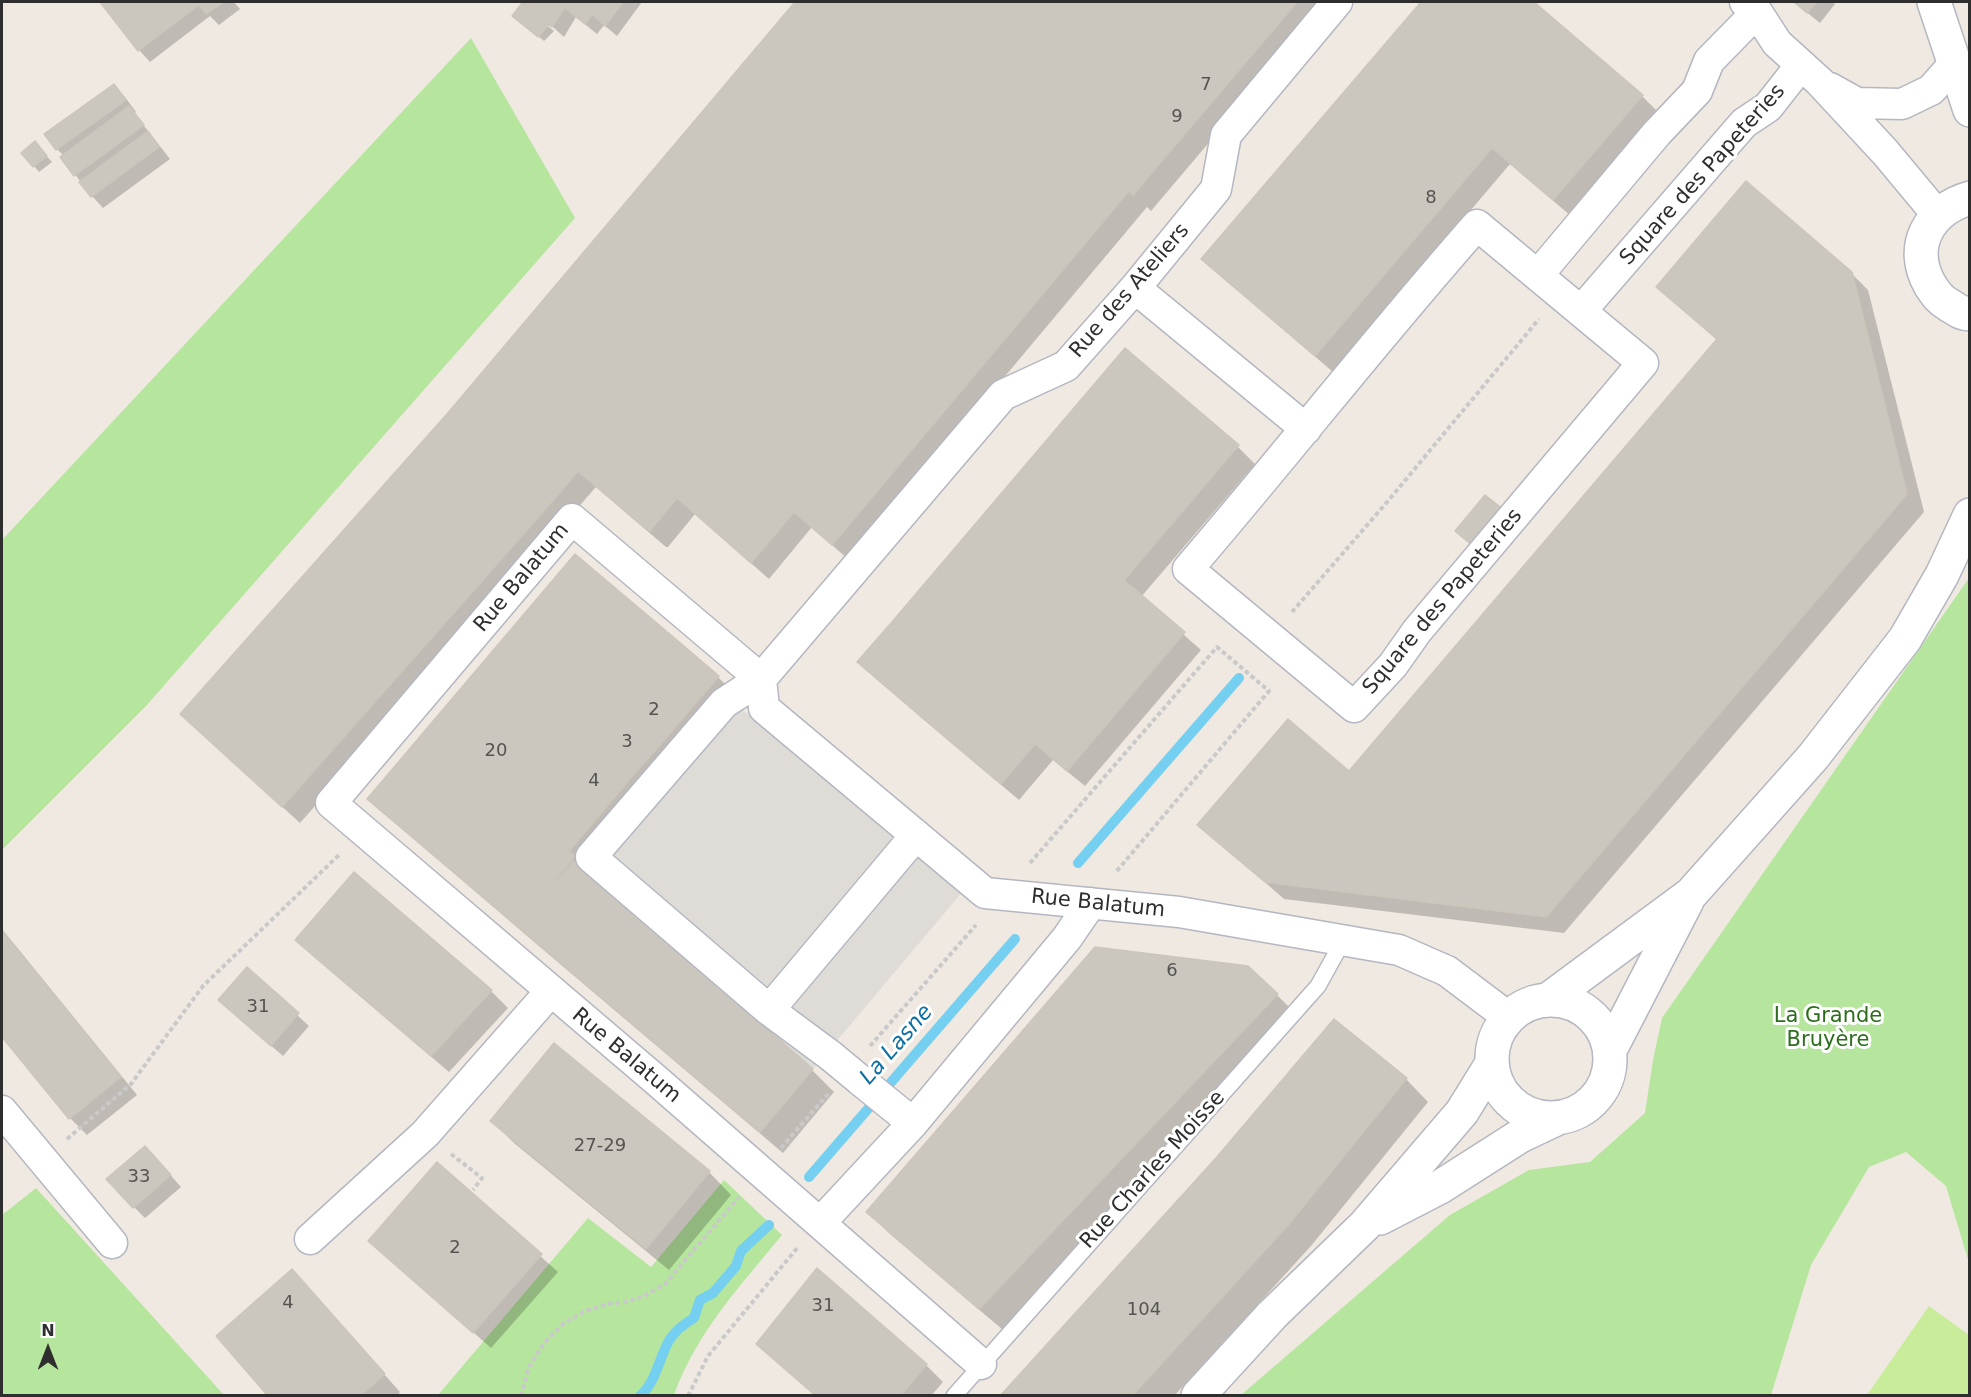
<!DOCTYPE html>
<html>
<head>
<meta charset="utf-8">
<style>
	body { margin:0 }
	#map { position:relative; width:1971px; height:1397px; overflow:hidden; background:#efe9e1; font-family:"DejaVu Sans",sans-serif }
	canvas { display:block }
	.frame { position:absolute; inset:0; border:3px solid #2e2e2e; pointer-events:none }
	.north { position:absolute; left:18px; top:1319px; width:60px; height:60px; -webkit-text-stroke:4px #fff; paint-order:stroke; rotate:0deg; font-size:16px; font-weight:700; line-height:24px; text-align:center; color:#2e2e2e }
	.north::after { content:''; display:block; margin:auto; width:21px; height:27px; background:#2e2e2e; clip-path:polygon(50% 0,100% 100%,50% 72%,0 100%) }
</style>
</head>
<body>
<div id="map">
<canvas width="1971" height="1397"></canvas>
<div class="frame"></div>
<div class="north">N</div>
</div>
<script>
const ctx = document.querySelector('canvas').getContext('2d');
ctx.lineJoin = 'round';
function fill(path, color) { ctx.fillStyle = color; ctx.fill(path, 'evenodd'); }
function strokePath(path, color, width, dash) { ctx.strokeStyle = color; ctx.lineWidth = width; ctx.lineCap = dash ? 'butt' : 'round'; ctx.setLineDash(dash || []); ctx.stroke(path); }
function drawText(font, color, halo, rows, align = 'center') {
  ctx.font = font + ' "DejaVu Sans",sans-serif'; ctx.lineWidth = 6; ctx.setLineDash([]); ctx.textBaseline = 'middle'; ctx.strokeStyle = halo; ctx.fillStyle = color; for (const [text, x, y, turn = 0] of rows) {
    ctx.save(); ctx.translate(x, y); ctx.rotate((+turn || 0) * Math.PI / 180); ctx.textAlign = isNaN(turn) ? turn : align; if (halo) ctx.strokeText(text, 0, 0); ctx.fillText(text, 0, 0); ctx.restore();
  }
}
fill(new Path2D(`
	M471,38L575,218L146,706L2,850V540Z
	M1969,578V1263L1946,1186L1906,1152L1869,1167L1811,1265L1771,1395H1241L1450,1215L1529,1170L1590,1162L1645,1113L1653,1060L1662,1018Z
	M724,1180L782,1235C741,1285 696,1333 674,1395H438L588,1218L651,1267Z
	M36,1188L224,1395H2V1215Z`), '#b6e59e');
fill(new Path2D(`
	M1929,1306L1969,1335V1395H1867Z`), '#c9ec9a');
fill(new Path2D(`
	M722,693L964,890L813,1069L574,861Z`), '#dfdcd8');
fill(new Path2D(`
	M102,2H234L240,9L219,25L210,16L150,62L139,50Z
	M523,2H642L617,36L604,25L597,34L576,17L564,37L534,10L532,13L554,31L544,41L514,16Z
	M797,2H1328L1151,211L1147,207L850,561L812,527L769,579L695,514L668,547H666L596,487L300,823L199,731L448,415Z
	M1423,2H1532L1642,96L1659,113L1571,216L1510,164L1333,372L1220,275L1203,258Z
	M1794,2H1833L1835,4L1820,23Z
	M114,86L125,97L136,112L134,113L170,159L103,208L92,196L62,158L64,156L57,149Z
	M40,149L52,162L39,172L23,153Z
	M1851,273L1868,290L1924,512L1564,933L1284,899L1200,825L1349,773L1717,340L1658,287Z
	M1125,351L1238,447L1255,464L1141,597L1201,650L1085,786L1053,760L1019,800L876,679L859,662Z
	M575,556L718,677L735,694L589,876L812,1070L834,1092L783,1153L540,947L386,815L369,798Z
	M2,929L137,1095L87,1135L70,1118L2,1034Z
	M297,940L491,991L508,1008L449,1072L314,957Z
	M247,969L309,1026L283,1056L231,1011Z
	M1277,995L1299,1017L1003,1330L890,1234L868,1212Z
	M1334,1021L1406,1079L1428,1102L1311,1246L1174,1396H1002L1217,1159Z
	M554,1045L709,1172L731,1195L669,1270L514,1143L492,1121Z
	M156,1159L181,1187L145,1218L134,1207Z
	M437,1164L558,1272L491,1348L370,1241Z
	M292,1271L400,1392L397,1396H270Z
	M758,1344L926,1365L943,1382L931,1396H815Z`), '#0003');
strokePath(new Path2D(`
	M1078,863L1239,678
	M809,1177L1015,939
	M640,1396C654,1384 658,1364 665,1349C670,1335 682,1325 694,1318L700,1300L713,1293L736,1266L741,1251L769,1225`), '#75cff0', 10);
const building = new Path2D(`
	M100,2H224L206,14L199,5L138,51Z
	M521,2H568L552,27Z
	M568,2H623L605,26L592,14L585,24L564,7Z
	M795,2H1297L1133,195L1129,191L832,545L794,512L751,563L677,498L650,531L647,530L578,471L551,503L447,414Z
	M1421,2H1534L1643,95L1553,200L1492,148L1315,356L1201,259Z
	M1794,2H1817L1807,13Z
	M522,3L549,25L538,37L512,16Z
	M114,84L126,100L56,150L44,134Z
	M129,106L144,125L74,176L60,157Z
	M148,131L159,147L91,197L79,182Z
	M35,141L47,156L33,167L21,153Z
	M1746,181L1852,272L1907,494L1546,917L1265,882L1197,825L1288,719L1349,771L1717,339L1656,287Z
	M1125,348L1239,445L1124,580L1185,632L1067,771L892,622Z
	M447,414L551,503L282,807L180,714Z
	M1485,495L1504,510L1474,547L1455,531Z
	M575,554L678,641L552,788L593,823L569,851L575,856L516,925L367,799Z
	M892,622L924,649L889,689L857,662Z
	M678,641L719,676L689,711L648,676Z
	M924,649L953,674L919,715L889,689Z
	M953,674L1006,719L971,759L919,715Z
	M648,676L689,711L660,745L619,710Z
	M619,710L660,745L635,773L595,738Z
	M1006,719L1035,744L1001,784L971,759Z
	M595,738L635,773L593,823L552,788Z
	M574,861L813,1069L760,1132L516,925Z
	M354,872L492,990L431,1056L295,940Z
	M2,931L121,1077L69,1119L2,1037Z
	M1095,947L1248,966L1278,994L979,1309L866,1212Z
	M247,967L299,1013L271,1046L218,1000Z
	M1334,1019L1407,1078L1289,1224L1216,1158Z
	M554,1043L710,1171L646,1249L490,1121Z
	M145,1146L171,1175L133,1208L106,1179Z
	M1216,1158L1289,1224L1132,1396H1000Z
	M437,1162L542,1254L473,1333L368,1241Z
	M817,1268L927,1364L900,1396H816L756,1344Z
	M292,1269L385,1374L360,1396H268L216,1336Z`);
fill(building, '#cbc7bf');
strokePath(building, '#cbc5ba', 1.5);
const service = new Path2D(`
	M954,1396L1318,986L1344,939`);
const minor = new Path2D(`
	M1745,2L1757,12L1777,43L1820,82L1885,152L1930,206L1936,217
	M1830,88L1857,103L1902,104L1931,90L1955,63
	M1477,225L1643,363L1417,631L1393,665L1354,707L1188,569C1286,455 1378,337 1477,225Z
	M1538,275L1657,133L1697,91L1709,61L1757,12
	M1135,288L1306,429
	M1581,311L1744,123L1768,107L1801,65
	M769,1010L916,835
	M831,1056L769,1010L591,857L724,703L761,679L1003,395L1066,366L1135,288L1216,189L1226,135L1337,2
	M860,1080L913,1123
	M2,1111L112,1243
	M820,1223L913,1123L1067,938L1091,903
	M310,1239L425,1134L550,992
	M981,1364L656,1080L331,803L572,519L761,679L764,708L985,893L1179,912L1399,950L1447,971L1508,1017`);
const secondary = new Path2D(`
	M1934,2L1970,110
	M1970,198C1929,210 1908,246 1930,285C1936,294 1939,299 1949,305C1956,309 1961,314 1970,314
	M1549,999L1691,894L1813,757L1905,639L1942,575L1970,515
	M1492 1059a59 59 0 1 1 118 0a59 59 0 1 1-118 0Z
	M1610,1050L1687,901
	M1380,1218L1440,1187L1520,1136L1556,1119
	M1198,1396L1272,1315L1365,1225L1462,1112L1491,1065`);
strokePath(service, '#b4b7c1', 18);
strokePath(minor, '#b4b7c1', 33);
strokePath(secondary, '#b4b7c1', 36);
strokePath(new Path2D(`
	M1292,612L1388,501L1539,319
	M1030,863L1217,647L1269,691L1116,872
	M870,1046L976,925
	M67,1139L131,1084L203,986L341,853
	M781,1148L828,1094
	M451,1154L482,1178L473,1190
	M521,1396L529,1367L544,1343L564,1323L585,1311L607,1304L626,1302L646,1295L665,1284L739,1197
	M688,1396L708,1356L798,1247`), '#c9c9c9', 4, [4.5, 3]);
strokePath(service, '#fff', 15);
strokePath(minor, '#fff', 30);
strokePath(secondary, '#fff', 33);
const minorBridge = new Path2D(`
	M831,1056L860,1080`);
strokePath(minorBridge, '#b4b7c1', 33, []);
strokePath(minorBridge, '#fff', 30);
drawText('18px', '#555452', null, [
	["7",1206,85],
	["9",1177,117],
	["8",1431,198],
	["2",654,710],
	["3",627,742],
	["20",496,751],
	["4",594,781],
	["6",1172,971],
	["31",258,1007],
	["27-29",600,1146],
	["33",139,1177],
	["2",455,1248],
	["4",288,1303],
	["31",823,1306],
	["104",1144,1310]
]);
drawText('21px', '#2e2e2e', '#fff', [
	["Square des Papeteries",1703,175,-48],
	["Rue des Ateliers",1130,291,-49],
	["Rue Balatum",522,578,-50],
	["Square des Papeteries",1443,602,-50],
	["Rue Balatum",1098,904,6],
	["Rue Balatum",626,1056,40],
	["Rue Charles Moisse",1153,1170,-48]
]);
drawText('21px', '#2c6e1b', '#fff', [
	["La Grande",1828,1017],
	["Bruyère",1828,1041]
]);
drawText('italic 22px', '#0d6fa3', '#fff', [
	["La Lasne",897,1045,-49]
]);
</script>
</body>
</html>
